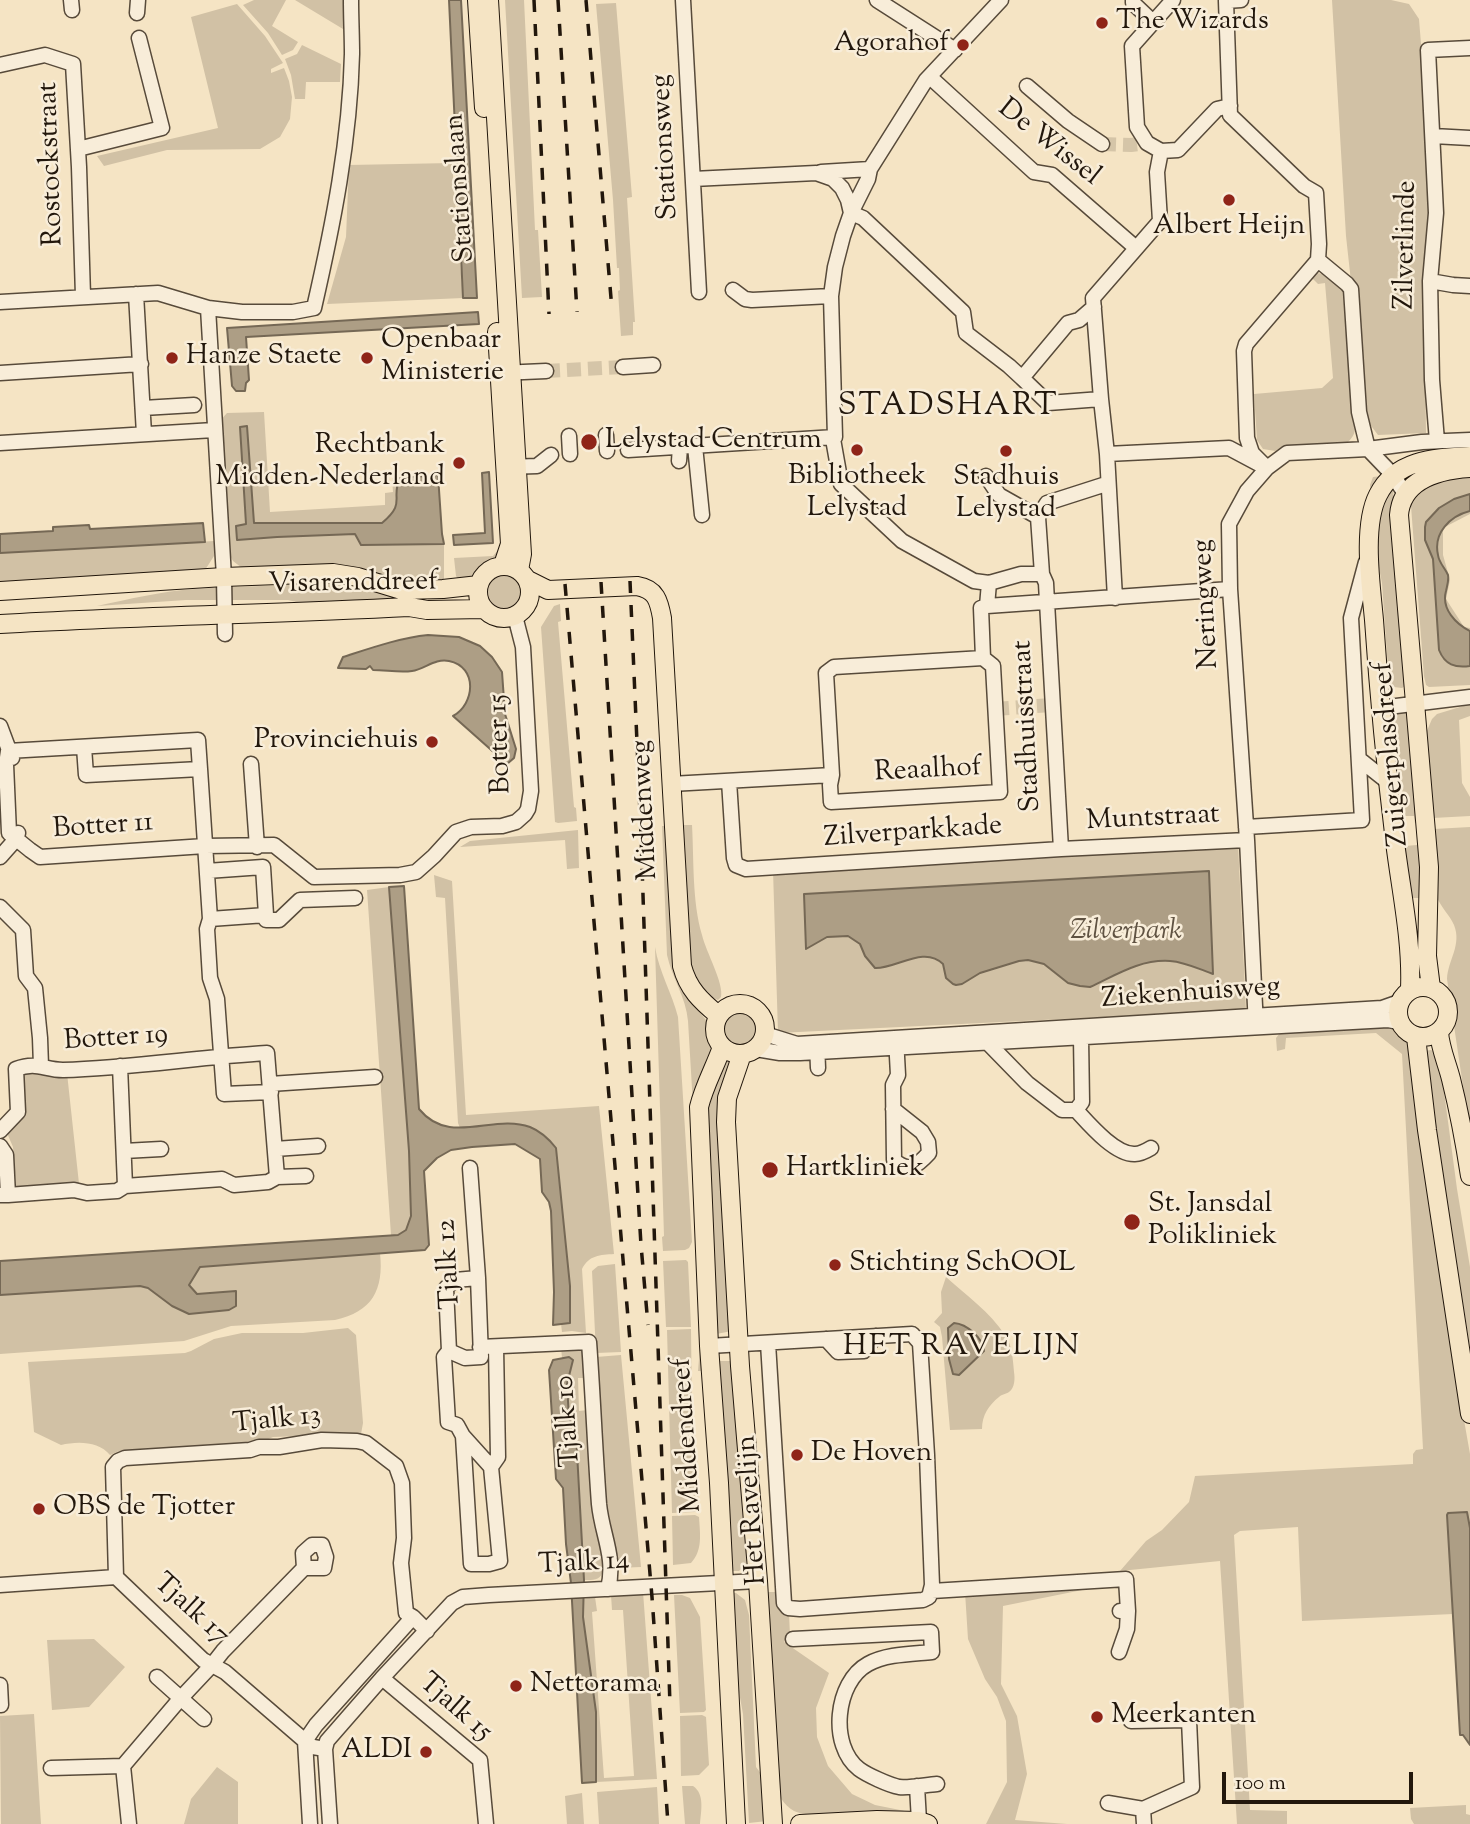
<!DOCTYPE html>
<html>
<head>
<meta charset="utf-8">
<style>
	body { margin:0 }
	#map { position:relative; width:1470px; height:1824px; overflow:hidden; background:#f5e4c4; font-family:"Sorts Mill Goudy",serif }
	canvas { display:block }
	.scale { position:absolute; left:1222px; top:1772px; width:191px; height:32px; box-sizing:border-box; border:4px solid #22170c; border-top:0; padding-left:9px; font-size:21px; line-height:24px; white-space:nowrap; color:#22170c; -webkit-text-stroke:5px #f8edd9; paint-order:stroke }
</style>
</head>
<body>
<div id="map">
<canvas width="1470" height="1824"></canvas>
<div class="scale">100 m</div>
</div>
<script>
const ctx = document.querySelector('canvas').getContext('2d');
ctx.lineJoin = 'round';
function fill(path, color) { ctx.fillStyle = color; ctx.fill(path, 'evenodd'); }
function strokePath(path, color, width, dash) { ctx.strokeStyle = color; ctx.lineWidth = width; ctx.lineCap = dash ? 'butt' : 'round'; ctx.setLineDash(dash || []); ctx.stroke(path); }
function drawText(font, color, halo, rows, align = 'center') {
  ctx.font = font + ' "Sorts Mill Goudy",serif'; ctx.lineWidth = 5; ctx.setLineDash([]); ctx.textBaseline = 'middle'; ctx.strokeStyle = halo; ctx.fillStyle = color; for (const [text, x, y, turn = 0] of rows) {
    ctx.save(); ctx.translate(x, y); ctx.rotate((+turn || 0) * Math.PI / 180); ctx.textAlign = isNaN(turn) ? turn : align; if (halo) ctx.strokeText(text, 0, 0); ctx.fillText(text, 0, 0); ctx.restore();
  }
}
fill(new Path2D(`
	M254,0H286L272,26L298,42L293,50L282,55L268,33L243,5Z
	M295,0H343V29Z
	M505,0H524L535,230H538L542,297L522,298Z
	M1332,0H1391L1409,4L1419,19L1425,94L1429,211L1424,276L1426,433L1378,435L1366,419L1346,236Z
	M616,3L632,197L627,198L635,322H633V335L621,336L618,291L620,290L619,268H617L613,200L596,4Z
	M237,4L265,36L283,63L271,69V73L284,68L289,81L292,97L290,119L280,137L260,149L167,150L104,166L97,156L218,128L191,17Z
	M302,45L341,64L340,82H306L305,99H295L291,75L285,59L297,54Z
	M452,163L463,298L327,304L346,237L349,165Z
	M1316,273L1326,274L1346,292L1353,419C1356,430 1356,434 1348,442L1283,446L1275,451L1263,449L1257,440L1254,394L1322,388L1333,378L1325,283L1318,284L1310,276Z
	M264,412L270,512L385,505V493L393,492L392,478H400C390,500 407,501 382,523H254L247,427H240L246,525L237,540L277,537L355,534L361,545L444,544V585L422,586L318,566L242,568L233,561L228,552L218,423L227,413Z
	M1470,472V514L1443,528V555L1450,580L1446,599L1464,627L1470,628V685L1429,687L1426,685L1424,676L1409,480Z
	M1392,475L1408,683L1407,685L1402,688L1394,687L1389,683L1382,583L1374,543L1370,485L1373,477Z
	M214,541V556L205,570L0,582V553Z
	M504,543L501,554L494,564L477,577L459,580L456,576L454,558L493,556Z
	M488 592a17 17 0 1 1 34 0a17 17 0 1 1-34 0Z
	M316,582L342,583L425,598L313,606L288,600H186L97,606C130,599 162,591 195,589C235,586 276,587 316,582Z
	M560,604L561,621L558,622L574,807L576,808L577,821L558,823L555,822L541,627L554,606Z
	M1470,704V716L1459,720L1462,783L1470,797V816L1433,818L1426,733L1432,719L1437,714Z
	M1408,712L1421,822L1415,823L1414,816H1402V823H1396L1387,718L1390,714Z
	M679,825H692C694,860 692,901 702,935C706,952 724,983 721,997L718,1000L707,995L691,975Z
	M662,826H667L687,996L706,1020L713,1047L705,1075L704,1371H698L700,1347L696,1258L701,1240L688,1021C686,997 672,978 667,955Z
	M1470,827V1133L1447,979C1448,960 1462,945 1454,925C1450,915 1441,908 1437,897L1434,829Z
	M578,830L579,868L567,869L565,840L460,847L470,841Z
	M1417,838H1422L1424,898H1409L1398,839H1404L1405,846L1417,845Z
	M1238,844L1246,1010L778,1033L773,870Z
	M434,875L452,881L466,1115L599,1106L614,1254C600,1255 589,1255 582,1269L586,1333L572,1331L562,1332L561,1324L570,1323V1286L556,1147L469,1128H460L458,1123L445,898L436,897Z
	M389,887L409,1151L411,1216L406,1230L398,1235H391L367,890Z
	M655,947C659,972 672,993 678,1017L692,1242L689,1248L685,1250L663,1251L662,1237L664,1236Z
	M723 1030a17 17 0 1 1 34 0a17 17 0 1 1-34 0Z
	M1376,1023L1397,1029L1409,1040L1449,1335L1470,1454V1528L1467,1512L1447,1515L1453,1614L1302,1621L1298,1527L1240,1531L1234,1535L1250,1810L1287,1811V1824H1237L1220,1561L1120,1571L1146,1541L1162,1530L1189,1502L1195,1476L1413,1464V1454L1416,1450L1423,1449L1402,1054L1376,1033L1286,1038L1285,1049L1277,1051L1276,1038L1283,1029Z
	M1431,1050L1439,1054L1457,1189L1470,1267V1348L1424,1051Z
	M725,1058L735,1061L732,1331L716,1334L704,1106Z
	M30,1070L67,1073L80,1193L17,1197L13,1147L7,1133L18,1075Z
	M380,1253C384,1290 372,1312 335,1320L231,1326L184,1341L0,1354V1295L140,1286L148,1288L172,1306L229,1310L207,1294H196L189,1285L200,1267Z
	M686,1260L688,1262L691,1327H666L663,1261Z
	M615,1264L621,1352L596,1353L592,1271L598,1266Z
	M946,1277C966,1295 990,1312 1005,1335C1012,1344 1013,1360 1014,1372C1015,1378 1015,1388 1009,1392C1006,1394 1002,1394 999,1397C989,1405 982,1415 982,1429L950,1430L942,1337L940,1327L934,1322L942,1313L941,1292ZM969,1329C976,1335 984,1341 983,1351L962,1373L951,1370L948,1333Z
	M348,1328L356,1335L363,1423L361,1434L273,1437L257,1444L119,1451L110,1455C99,1441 77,1441 61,1445L34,1432L28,1362L185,1353L191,1351L214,1339L242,1333H303Z
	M691,1329L692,1414L697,1456L699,1510L695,1512L672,1513L667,1330Z
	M561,1347L580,1349L584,1352L586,1378H578L579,1411L588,1410L605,1570H603C601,1581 593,1580 584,1580L576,1435L569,1418L567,1384L573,1360L569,1357L562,1358Z
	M621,1355L641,1567L617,1568L605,1511L596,1357Z
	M718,1361H731L747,1553L746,1564L739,1571H727Z
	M695,1515L699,1517C700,1534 703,1550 691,1563L673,1565L672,1516Z
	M1117,1583L1003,1606L1001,1684L1017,1716L1027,1774L1015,1820L1067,1824H986L1007,1782L1006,1721L997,1697L985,1679L968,1639L965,1592Z
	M643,1592L657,1779L596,1782V1712L583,1617V1599L595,1597L597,1611L592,1612L604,1778L634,1776L623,1610H612L611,1595Z
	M763,1592H775L779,1608L789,1613L790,1636L784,1642L829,1673L816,1708L817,1737L828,1766L852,1794L875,1805L905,1811C881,1812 812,1820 794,1811C783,1805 779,1795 774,1784Z
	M734,1593H736L745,1600L749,1615L756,1767L765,1779L767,1821L749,1823L743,1714L730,1643L732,1595Z
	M674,1595H682L690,1598L700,1617L706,1710L704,1712L680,1713Z
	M94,1639L125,1667L89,1707L52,1710L47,1640Z
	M34,1714L41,1824H1L0,1716Z
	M702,1715L706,1717L709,1765L699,1775L681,1776L680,1716Z
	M217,1767L238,1782V1824H184L191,1799Z
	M682,1786H693C705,1794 701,1811 700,1824H685Z
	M657,1787L659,1824H599L597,1792Z
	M582,1793L584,1824H567L565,1796Z
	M1466,1805V1814L1470,1815V1824H1414L1411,1819L1410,1808Z`), '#d1c1a5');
const water = new Path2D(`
	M449,0H461L477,298H463Z
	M478,312L479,324L246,337L249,380L246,383L245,391H236L232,386L227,328Z
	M247,426L254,523H382C407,502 390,499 400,478L438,475L442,534L444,544L361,545L355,534L277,537L237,540L236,526L246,524L240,427Z
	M489,472L493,543L454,545L453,535L485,533L482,473Z
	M1470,494V511C1450,516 1433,533 1438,555C1439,563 1445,568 1448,575C1449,581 1447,586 1446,591C1441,609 1456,624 1470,631V666C1455,668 1445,665 1439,650L1433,559L1425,540V527L1426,522L1439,508L1454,499Z
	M203,523L205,542L0,553V534L53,531V527L89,525L90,529Z
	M428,635L459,637L480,646L492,657L502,672L505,714L516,749L514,758L507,764L453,716C475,704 478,667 449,661C435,658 425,669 412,671C400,673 386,670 373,670L370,666L366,669L338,668L343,657C371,648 399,638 428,635Z
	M1209,871L1213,974C1199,969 1185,962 1170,961C1140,959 1116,975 1090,987L1080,986L1068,983L1044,964L1028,960L1019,961L980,973L962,984L956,985L953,984L946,978L943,964C924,945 896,969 875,968L865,956L860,944L848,936L827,937L806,949L804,894Z
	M404,886L419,1109C450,1147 493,1113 530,1127C540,1131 549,1139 556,1148L570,1286V1323L553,1325L554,1292L551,1211L549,1202L542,1192L540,1159L515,1144L472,1147L451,1150L437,1158L424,1171L429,1245L425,1250L200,1267L189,1285L197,1294L236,1291V1306L229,1310L189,1314L172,1306L148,1288L140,1286L0,1295V1261L398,1235L406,1230L411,1216L409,1151L389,887Z
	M954,1323C967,1324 983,1338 984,1351L959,1375L953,1374L949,1359L948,1328Z
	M569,1357L573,1360L567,1384L569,1418L576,1434L584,1580L583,1617L596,1712V1782L582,1783L571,1583L566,1544L563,1488L556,1479L549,1370L553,1360Z
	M1467,1512L1470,1528V1745L1463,1735H1460L1447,1515L1448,1513Z`);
fill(water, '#ad9e85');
strokePath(water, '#756855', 2);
strokePath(new Path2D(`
	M1102,144L1131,145L1147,143
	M546,371L623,367
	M995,709L1052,705`), '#d5c5a8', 14, [14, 7]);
const minor = new Path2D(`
	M71,0L72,10
	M683,0L699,292
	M877,0L955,50
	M1133,0V3L1153,22
	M1173,0L1132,46L1137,127L1147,143L1161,151L1178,150L1217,109L1230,106
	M1226,1L1230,115L1304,186L1316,193L1319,244L1318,260L1246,344L1244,351L1247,438L1252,453L1267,468
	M1226,1L1241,0
	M137,13L138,0
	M0,65L45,55L73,64L79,167L83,296
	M930,77L1034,172L1052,175L1136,248
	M1027,86L1068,121L1102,144
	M1433,136L1470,138
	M78,149L162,128L139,38
	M870,169L868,179L851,213L863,218L963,312L966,333L1009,366L1022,378
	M821,172L870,169L926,80L1001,0
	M1318,260L1347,284L1351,289L1359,412L1368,449L1392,474L1406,495
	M1430,281L1453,285L1470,286
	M733,290L745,299L752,300L831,296
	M136,294L144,434
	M0,302L158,293L208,308L242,312H293L314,308C333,225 350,140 352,54C352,36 351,18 351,0
	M1094,307L1079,320L1068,323L1022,378L1048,403L1101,399
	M208,308L224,577L225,634
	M623,367L653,365
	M0,373L141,364
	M501,373L546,371
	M143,408L194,405
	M606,435L607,451
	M569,436L570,454
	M833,439L841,484L902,541L974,581L989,583L1021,574H1042
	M1437,441L1432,380L1430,281L1436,213L1428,50L1470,48
	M0,443L214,430
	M695,446L702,515
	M628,450L835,437L831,296L835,267L843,236L851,213L848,200L842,188L833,179L816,173L693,179
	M1107,454L1229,448L1259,464
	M679,461L680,447
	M507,467L537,466L551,455
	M986,476L999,495L1038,517L1047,503L1103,485H1108
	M1038,517L1042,574L1046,583L1047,602L1061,849
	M1115,598L1107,454L1101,399L1093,298L1160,221L1157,172L1161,151
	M987,606L1230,589
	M983,658L993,666L1000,792L831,802L830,785L832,775L826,673L834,667Z
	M983,658L981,608L987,606L989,583
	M1380,708L1470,697
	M0,726L12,758
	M8,751L6,764L9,833L30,850L40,857L205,846L274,845L314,877L400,875L416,872L434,856L456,832L471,827L502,826L516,822L525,814L528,809L531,791L523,647L515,616
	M8,751L198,740L200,769L86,775L84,747
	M1359,759L1388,782
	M251,764L257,847
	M200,769L210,919L207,929L210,978L217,999L224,1094L271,1092
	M729,781L734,858L736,865L746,869L1061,849L1247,840
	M671,784L832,775
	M1246,827L1362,820L1351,618L1366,562
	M0,857L16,839L18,833
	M207,871L263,867L266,915L210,919
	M0,907L23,930L26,976L35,988L40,1038L41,1066
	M266,915V920H279L300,900L355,898
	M1256,1027L1247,840L1230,589L1229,524L1247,491L1267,468L1287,453L1368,449L1422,442L1470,440
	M765,1034L797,1044L1382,1008L1399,1002
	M986,1037L987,1042L1027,1083L1062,1110H1076L1082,1102L1081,1037
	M817,1044L818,1068
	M756,1049L780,1053H800L1388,1020L1399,1022
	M120,1066L125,1186L222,1179L234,1185L268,1182L277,1177
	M270,1084L375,1077
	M893,1109L922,1132L928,1142L929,1153C918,1165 909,1174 894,1160L893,1085L898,1075L896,1038
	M1076,1110C1089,1124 1115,1155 1135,1154C1141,1154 1146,1151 1151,1148
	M0,1131L18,1112L16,1069C37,1061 44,1070 63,1070C131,1068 199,1057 267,1053L277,1177L306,1176
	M0,1146L6,1155L8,1195H1
	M275,1149L318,1146
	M124,1151L161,1149
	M470,1168L478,1278L481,1357L465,1358L449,1351L446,1288L455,1280L478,1278
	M8,1195L74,1190L87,1193L117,1191L125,1186
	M826,1339L838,1352L864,1351L876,1336
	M709,1346L912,1334L920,1343L927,1455L932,1585L929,1597L923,1600L800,1609L788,1608L784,1603L768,1343
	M480,1347L589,1342C593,1396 595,1450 599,1504C602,1535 616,1557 608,1589
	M449,1351L444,1357L448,1422L457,1425L463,1436L491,1467
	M463,1436L471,1564H489L500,1561L491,1467L498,1457L496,1347
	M116,1577L113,1467L118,1461L125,1458L250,1450L259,1447H279L322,1440L357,1441L366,1443L396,1466L402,1483L404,1538L401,1563L406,1613L413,1617
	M0,1585L116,1577L203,1660L225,1672L305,1741L313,1747L325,1749
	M932,1591L1126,1579L1128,1611H1120
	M793,1639L931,1632L932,1652C911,1654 886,1654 868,1664C835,1682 829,1746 859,1769C867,1775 889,1785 899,1787C910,1788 925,1785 937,1784
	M1119,1652L1127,1629L1128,1611
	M157,1677L204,1719
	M382,1678L480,1760L486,1824
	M0,1685L1,1705
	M1131,1721L1189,1720L1192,1787L1143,1809
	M305,1741L316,1725L413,1617L427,1631
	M305,1741L310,1824
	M123,1766L129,1824
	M51,1768L123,1766L180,1699L212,1665L223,1651L304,1568H324L326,1557L322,1545H312L303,1553L304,1568
	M917,1786L919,1821
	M1108,1803L1143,1809L1144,1824
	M330,1824L325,1749L327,1741L382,1678L452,1603L463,1597L489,1595L758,1581`);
const major = new Path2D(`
	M477,0L484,108
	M489,0L522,554L519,570
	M497,332L510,544L503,565
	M478 592a26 26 0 1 1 52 0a26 26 0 1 1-52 0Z
	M528,580L548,590L637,586C656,589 659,601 662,618L682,966C688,989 701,1001 718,1015
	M0,591L224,577L333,573L358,577L401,590L443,589L479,585
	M0,624C136,616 273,614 409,607L427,610L484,609
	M1398 1012a25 25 0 1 1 50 0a25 25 0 1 1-50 0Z
	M1431,988L1427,956L1429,867L1399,515C1402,479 1439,470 1470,468
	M1410,989C1412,940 1401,891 1395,842C1386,768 1379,694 1374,620C1371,586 1362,526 1378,495C1396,459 1435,458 1470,456
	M715 1029a25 25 0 1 1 50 0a25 25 0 1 1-50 0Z
	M1439,1032C1440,1048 1447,1063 1451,1079C1459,1111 1465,1143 1470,1176
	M1416,1037L1427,1130L1470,1414
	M722,1047C715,1067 704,1086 699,1107L709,1346L719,1483L736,1824
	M742,1054L727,1098L726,1122L740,1366L758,1581L773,1824
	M800,1824L877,1820L919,1821L928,1824`);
strokePath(minor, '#574a3a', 17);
strokePath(major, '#22170c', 20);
strokePath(minor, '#f8edd9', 14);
strokePath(major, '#f5e4c4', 18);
strokePath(new Path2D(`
	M534,0L549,314
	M558,0L577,312
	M586,0L612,310
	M630,581L641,835L670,1705
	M601,582L641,1245L648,1325
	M565,584L652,1597L668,1824`), '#22170c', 3.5, [12, 12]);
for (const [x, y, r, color] of [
	[1102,23,7,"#8f2418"],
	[963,45,7,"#8f2418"],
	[1229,200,7,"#8f2418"],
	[172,358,7,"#8f2418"],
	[367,358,7,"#8f2418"],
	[589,442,9,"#8f2418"],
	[857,450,7,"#8f2418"],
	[1006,451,7,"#8f2418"],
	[459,463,7,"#8f2418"],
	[432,742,7,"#8f2418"],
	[770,1170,9,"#8f2418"],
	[1132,1222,9,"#8f2418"],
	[835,1265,7,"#8f2418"],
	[797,1455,7,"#8f2418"],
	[39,1509,7,"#8f2418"],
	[516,1686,7,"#8f2418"],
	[1097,1717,7,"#8f2418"],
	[426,1752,7,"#8f2418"]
]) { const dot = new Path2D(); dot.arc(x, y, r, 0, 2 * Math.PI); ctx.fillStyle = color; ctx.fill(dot); strokePath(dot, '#f8edd9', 2.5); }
drawText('28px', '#22170c', '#f8edd9', [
	["The Wizards",1116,23],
	["Agorahof",949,45,"right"],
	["Albert Heijn",1229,228,"center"],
	["Openbaar",381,342],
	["Ministerie",381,374],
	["Hanze Staete",186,358],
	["Lelystad Centrum",605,442],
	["Rechtbank",445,447,"right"],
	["Midden-Nederland",445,479,"right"],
	["Bibliotheek",857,478,"center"],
	["Lelystad",857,510,"center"],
	["Stadhuis",1006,479,"center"],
	["Lelystad",1006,511,"center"],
	["Provinciehuis",418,742,"right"],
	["Hartkliniek",786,1170],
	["St. Jansdal",1148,1206],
	["Polikliniek",1148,1238],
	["Stichting SchOOL",849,1265],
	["De Hoven",811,1455],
	["OBS de Tjotter",53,1509],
	["Nettorama",530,1686],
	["Meerkanten",1111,1717],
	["ALDI",412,1752,"right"]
], 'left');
drawText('28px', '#22170c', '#f8edd9', [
	["De Wissel",1048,144,38],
	["Stationsweg",667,147,-93],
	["Rostockstraat",53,164,-92],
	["Stationslaan",462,188,-94],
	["Zilverlinde",1408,245,-89],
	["Visarenddreef",353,585,-1],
	["Neringweg",1208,604,-93],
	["Stadhuisstraat",1029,726,-93],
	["Botter 15",502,744,-92],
	["Zuigerplasdreef",1393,754,-95],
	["Reaalhof",928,772,-3],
	["Middenweg",647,810,-93],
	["Muntstraat",1153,820,-3],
	["Botter 11",103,828,-4],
	["Zilverparkkade",913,834,-4],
	["Ziekenhuisweg",1191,995,-4],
	["Botter 19",116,1040,-4],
	["Tjalk 12",451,1264,-93],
	["Tjalk 10",570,1421,-94],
	["Tjalk 13",277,1422,-6],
	["Middendreef",689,1435,-94],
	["Het Ravelijn",754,1510,-94],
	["Tjalk 14",584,1565,-3],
	["Tjalk 17",190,1611,42],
	["Tjalk 15",454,1709,41]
]);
drawText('italic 28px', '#5f5242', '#f8edd9', [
	["Zilverpark",1126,933]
]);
ctx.letterSpacing = '2px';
drawText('30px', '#22170c', '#f8edd9', [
	["HET RAVELIJN",962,1349]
]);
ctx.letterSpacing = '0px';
ctx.letterSpacing = '2px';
drawText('32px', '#22170c', '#f8edd9', [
	["STADSHART",948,409]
]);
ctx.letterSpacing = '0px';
</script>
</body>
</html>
